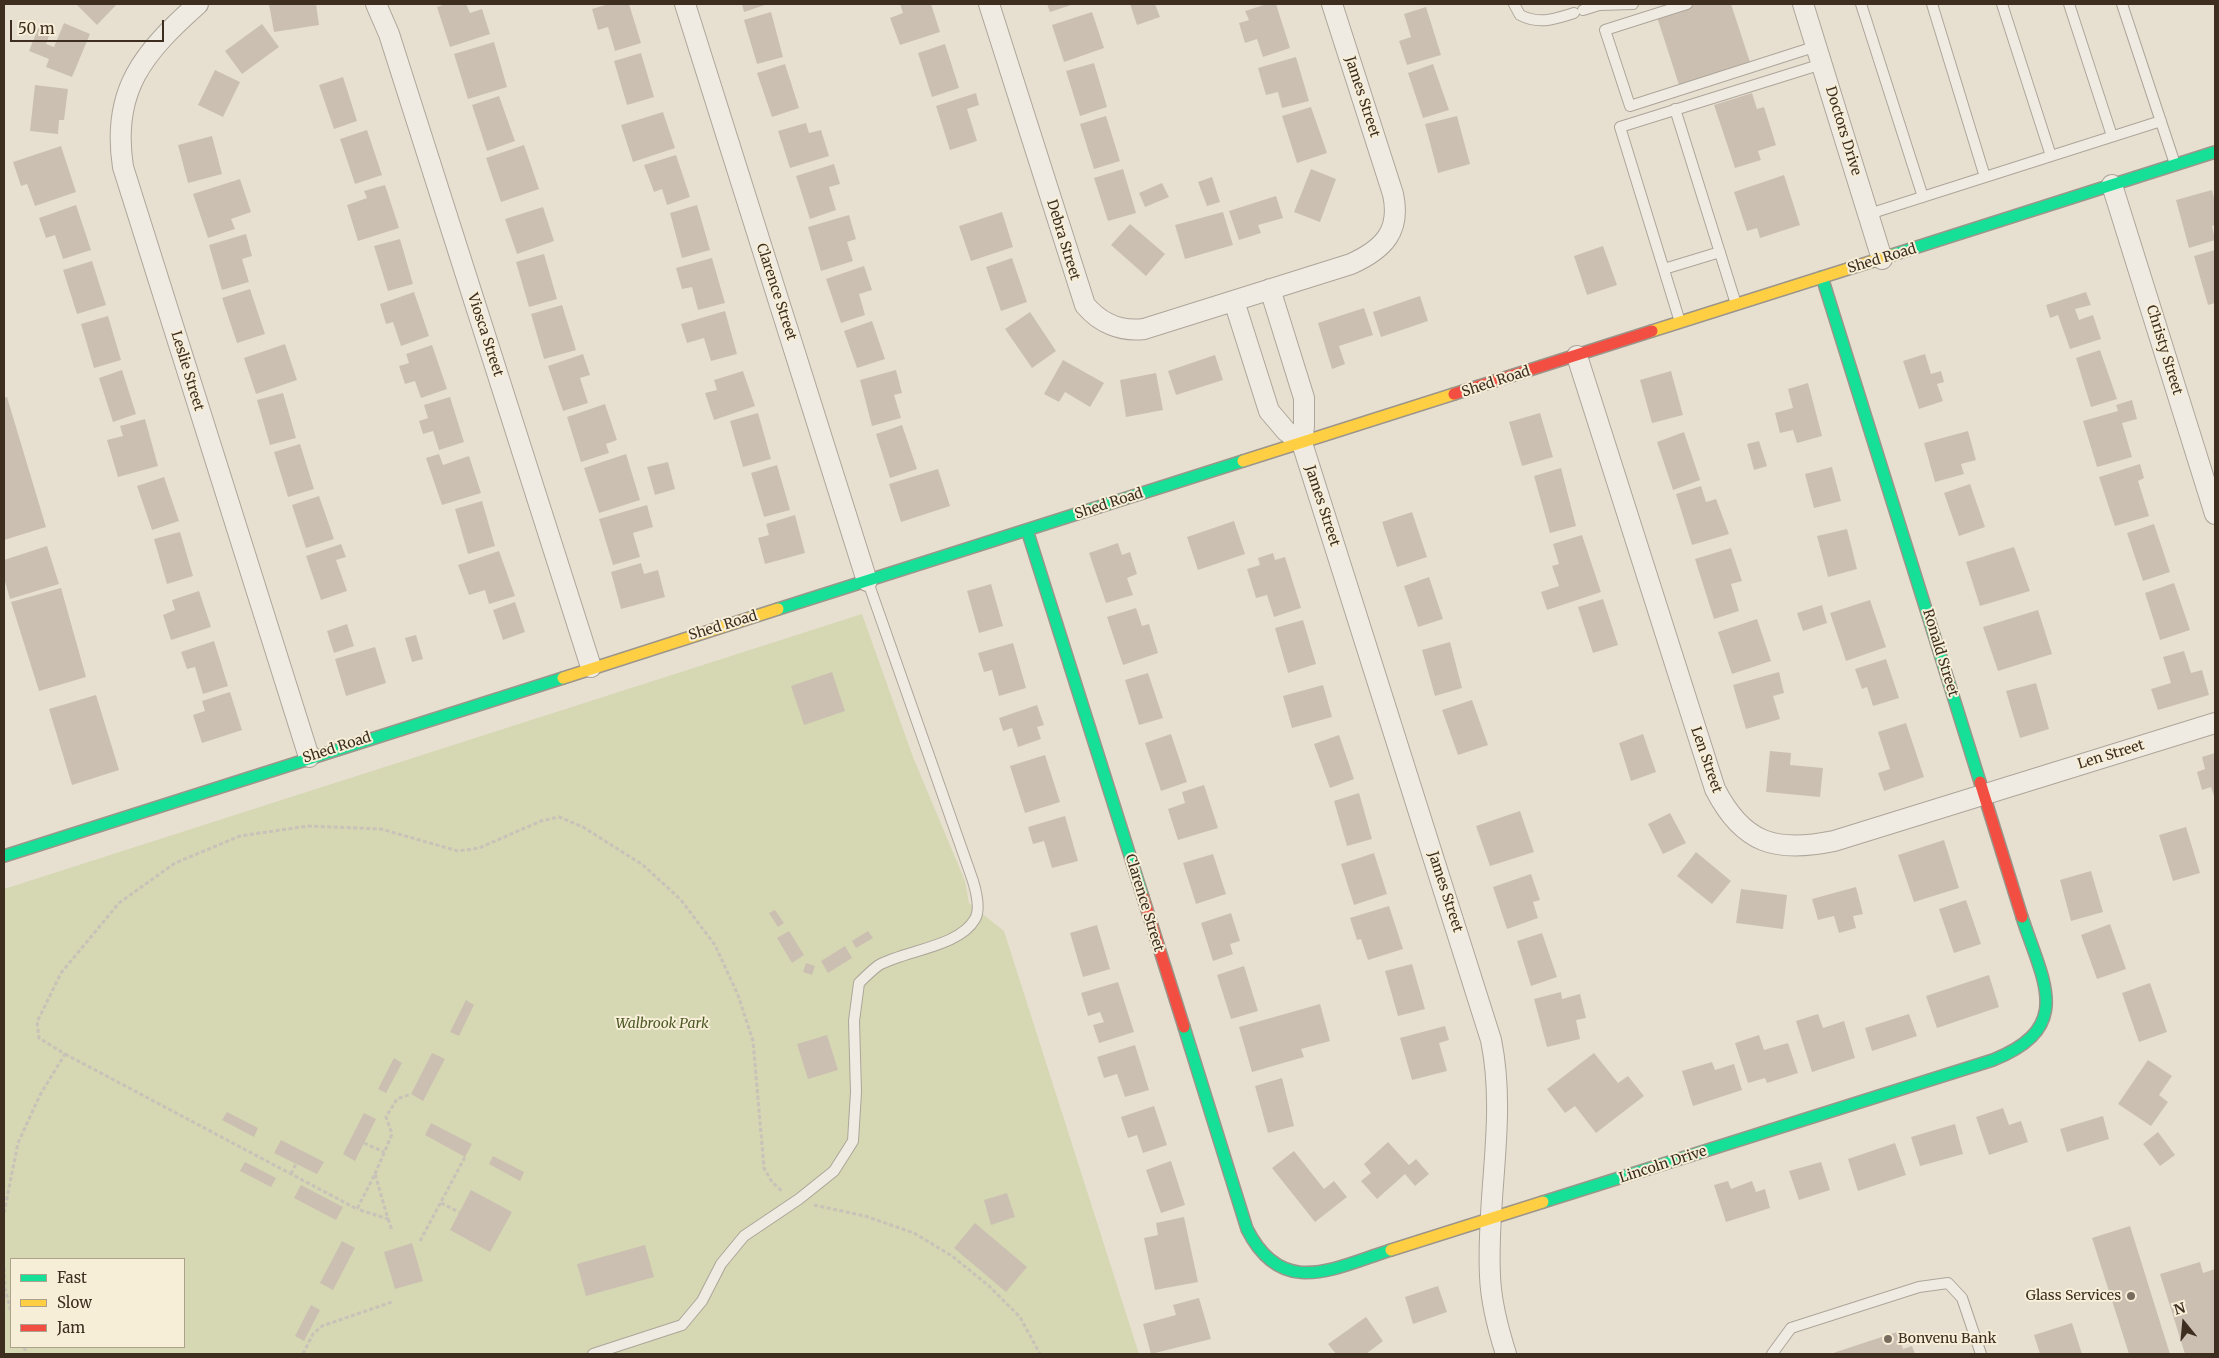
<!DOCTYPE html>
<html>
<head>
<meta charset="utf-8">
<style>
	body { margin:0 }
	#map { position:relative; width:2219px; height:1358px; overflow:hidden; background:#e7e0d1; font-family:Merriweather,serif }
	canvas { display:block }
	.frame { position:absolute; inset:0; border:5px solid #3d2e20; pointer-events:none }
	.legend { position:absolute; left:10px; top:1258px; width:175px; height:90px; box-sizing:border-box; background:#f7eed8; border:1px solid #ada18e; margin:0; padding:6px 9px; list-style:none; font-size:15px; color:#3d2e20 }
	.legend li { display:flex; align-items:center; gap:10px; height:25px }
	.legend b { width:25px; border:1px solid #ada18e }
	.north { position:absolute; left:2159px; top:1298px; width:50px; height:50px; -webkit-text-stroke:4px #f7eed8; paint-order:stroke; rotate:343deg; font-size:14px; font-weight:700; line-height:20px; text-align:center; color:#3d2e20 }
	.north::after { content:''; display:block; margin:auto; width:18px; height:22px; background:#3d2e20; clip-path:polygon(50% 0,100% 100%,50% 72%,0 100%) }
	.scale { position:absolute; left:10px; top:20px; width:154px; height:22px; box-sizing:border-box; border:2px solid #3d2e20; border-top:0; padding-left:6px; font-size:15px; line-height:18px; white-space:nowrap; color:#3d2e20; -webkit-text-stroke:4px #f7eed8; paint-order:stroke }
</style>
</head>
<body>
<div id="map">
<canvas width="2219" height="1358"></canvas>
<div class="frame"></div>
<ul class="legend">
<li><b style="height:6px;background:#16e098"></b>Fast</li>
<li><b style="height:6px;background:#ffcf43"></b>Slow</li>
<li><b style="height:6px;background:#f24e42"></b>Jam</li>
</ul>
<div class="north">N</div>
<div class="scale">50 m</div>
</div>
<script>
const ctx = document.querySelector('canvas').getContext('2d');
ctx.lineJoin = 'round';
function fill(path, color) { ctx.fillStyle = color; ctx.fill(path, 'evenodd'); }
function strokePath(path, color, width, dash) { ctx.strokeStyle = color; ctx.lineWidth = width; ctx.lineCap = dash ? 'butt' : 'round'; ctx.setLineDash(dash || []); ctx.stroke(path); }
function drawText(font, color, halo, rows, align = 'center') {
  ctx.font = font + ' Merriweather,serif'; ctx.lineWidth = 4; ctx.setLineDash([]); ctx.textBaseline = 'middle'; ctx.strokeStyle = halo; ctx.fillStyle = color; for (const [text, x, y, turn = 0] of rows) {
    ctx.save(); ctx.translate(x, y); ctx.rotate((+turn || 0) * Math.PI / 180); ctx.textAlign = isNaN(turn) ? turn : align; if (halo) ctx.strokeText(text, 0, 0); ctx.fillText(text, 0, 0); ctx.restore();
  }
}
fill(new Path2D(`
	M862,614L913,757L965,881L969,903L1004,931L1139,1354H4V889ZM11,1259H184V1347H11Z`), '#d6d7b3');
fill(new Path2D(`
	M78,4H117L97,25L77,5Z
	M269,4H316L319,25L274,32Z
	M446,4H466L470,13L482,9L490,34L450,47L437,7Z
	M609,4H629L641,43L615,51L608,27L598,30L592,9Z
	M742,4H768L744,12Z
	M900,4H931L940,32L900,45L890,18L903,13Z
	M1047,4H1074L1050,12Z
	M1130,4H1155L1160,17L1137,25Z
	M1267,4H1276L1290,48L1263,57L1257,39L1245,43L1239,23L1249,20L1245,11Z
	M1697,4H1731L1750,62L1679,85L1657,17Z
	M1426,7L1441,55L1407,65L1399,41L1411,37L1404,14Z
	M771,12L783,57L757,64L744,20Z
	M1092,12L1104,48L1064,62L1052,25Z
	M64,23L90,34L72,77L46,67L49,59L29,51L40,24L52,28L46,44L54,47Z
	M262,24L279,47L242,74L225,51Z
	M494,42L507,87L468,99L454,54Z
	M945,44L959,88L932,97L918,53Z
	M641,53L654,97L627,105L614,61Z
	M1296,57L1309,101L1282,108L1278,92L1266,95L1258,68Z
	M1094,63L1107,107L1080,116L1066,71Z
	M785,64L799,108L772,117L757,73Z
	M1433,64L1449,110L1423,118L1408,73Z
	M215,70L240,82L223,117L198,105Z
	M343,77L357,121L334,129L319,85Z
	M35,85L68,89L64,120H59L58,134L30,131Z
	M976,93L979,105L967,109L977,141L950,150L936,106Z
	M1752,93L1757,109L1764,107L1776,145L1758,151L1761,160L1735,168L1714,105Z
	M499,96L515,141L487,151L472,105Z
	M1311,107L1327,153L1297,163L1282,116Z
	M663,112L675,148L633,162L621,125Z
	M1106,116L1120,161L1094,169L1080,124Z
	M1457,116L1470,164L1438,173L1425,124Z
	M806,123L809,133L821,130L829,156L790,168L778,131Z
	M367,130L382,175L355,184L340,139Z
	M212,136L222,174L188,183L178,145Z
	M524,145L539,189L501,202L486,158Z
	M61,146L76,192L35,206L27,184L21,186L13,162Z
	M676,155L690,197L667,205L662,189L654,192L644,165Z
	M834,164L840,184L829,187L836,210L810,219L796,176Z
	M1123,169L1136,213L1108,221L1094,178Z
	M1311,169L1336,179L1320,222L1294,212Z
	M1784,175L1800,225L1760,238L1757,228L1747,231L1734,192Z
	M1212,177L1220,202L1207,206L1198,182Z
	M240,179L251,212L231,219L235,229L208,238L193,194Z
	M1162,183L1169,197L1145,207L1139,193Z
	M385,185L399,228L358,241L347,205L367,198L364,191Z
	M2212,190L2215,202V225L2212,226L2215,240L2189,248L2176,200Z
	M1276,196L1283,218L1258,225L1261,233L1239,240L1229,211Z
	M76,205L91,250L63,259L55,235L46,238L39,218Z
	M697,205L710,250L682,258L670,213Z
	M543,207L554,241L517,254L505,219Z
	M1002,212L1013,247L971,261L959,226Z
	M1223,212L1233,245L1185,259L1175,225Z
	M849,215L856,239L847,242L853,261L821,271L808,227Z
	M1130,224L1165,254L1146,276L1111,245Z
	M246,234L252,256L242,259L249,282L222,290L209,245Z
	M400,239L413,284L388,291L374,246Z
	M1603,246L1617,285L1587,295L1574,256Z
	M2215,250V303L2208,305L2194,256Z
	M544,254L557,299L529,307L516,262Z
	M712,258L725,303L698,310L692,287L682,289L676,268Z
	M1012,258L1027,302L1001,311L986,267Z
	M92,261L106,305L77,314L63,270Z
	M864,266L872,290L859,294L865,315L841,323L826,279Z
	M250,289L265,334L237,343L222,298Z
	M414,292L429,336L401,346L393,322L386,324L380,304Z
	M2086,292L2091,305L2075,309L2079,320L2093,315L2101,339L2070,349L2058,315L2050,318L2046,305Z
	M1420,296L1428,321L1381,337L1373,312Z
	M562,305L576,350L544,359L531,314Z
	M1364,308L1373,335L1339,346L1345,364L1332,369L1318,323Z
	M725,311L737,354L711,361L704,338L687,343L681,324Z
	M1030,312L1056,351L1032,368L1005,329Z
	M108,316L121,360L94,368L81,324Z
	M872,321L885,359L857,368L844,331Z
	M285,344L297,380L256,394L244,358Z
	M432,345L447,389L421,398L415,381L405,384L399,366L409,363L406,354Z
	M2100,350L2117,399L2091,407L2076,358Z
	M583,354L590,375L580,378L588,403L563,411L548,366Z
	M1925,354L1931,374L1941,371L1944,382L1937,384L1943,401L1919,409L1903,361Z
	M1215,355L1223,380L1176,395L1168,371Z
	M1063,360L1104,383L1090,407L1065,392L1059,402L1044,394Z
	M122,370L136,414L113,422L99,378Z
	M896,370L902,393L894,395L901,418L872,426L860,380Z
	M743,371L755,406L714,420L705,393L717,390L714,380Z
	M1671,371L1683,415L1652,423L1640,380Z
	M1156,373L1163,410L1126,417L1120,380Z
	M1808,383L1822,436L1797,443L1793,430L1780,433L1775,413L1793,408L1788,389Z
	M283,393L296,438L270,445L257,400Z
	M7,397L46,527L4,540V398Z
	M450,397L464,442L439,450L433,431L423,434L419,421L428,418L424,405Z
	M2132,400L2137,419L2122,423L2132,457L2097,467L2083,421L2118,411L2116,405Z
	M605,404L617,440L606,444L609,453L581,462L567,417Z
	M758,413L771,459L743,467L730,421Z
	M1540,413L1553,457L1522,466L1509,422Z
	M145,419L158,466L118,477L107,440L123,436L120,426Z
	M902,425L917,469L890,478L876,434Z
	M1968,431L1976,460L1961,464L1964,474L1935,482L1924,443Z
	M1684,432L1700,480L1673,490L1657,442Z
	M1759,441L1767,466L1754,470L1747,444Z
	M300,444L314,489L288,497L274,452Z
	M439,454L443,465L469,456L481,493L442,505L426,458Z
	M626,454L640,500L599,513L584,468Z
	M668,462L675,489L655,495L647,467Z
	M2140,464L2144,478L2138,481L2149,516L2115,526L2099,477Z
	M777,465L790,510L764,517L751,473Z
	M1832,467L1841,501L1814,508L1805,474Z
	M1561,468L1576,526L1550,533L1534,476Z
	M938,469L950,506L901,522L889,484Z
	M164,477L179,521L152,530L137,486Z
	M1970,484L1985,527L1959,536L1944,493Z
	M1701,486L1706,502L1716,499L1729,534L1692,545L1676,494Z
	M319,496L334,539L306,548L292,505Z
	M482,501L495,546L468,554L455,509Z
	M647,505L653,527L633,533L640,557L613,565L599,519Z
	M1412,512L1427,557L1397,567L1382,522Z
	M795,515L805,553L765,564L758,538L769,535L766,524Z
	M1234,521L1245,554L1198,570L1187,537Z
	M2154,524L2170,572L2143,581L2127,533Z
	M1847,529L1857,569L1828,577L1817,536Z
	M180,532L193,576L167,584L154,539Z
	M1582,535L1601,592L1547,610L1541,592L1559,586L1552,566L1559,564L1553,544Z
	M1118,543L1122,555L1130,552L1137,574L1127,578L1133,595L1106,603L1089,553Z
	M341,544L346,557L336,560L347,591L321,600L306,556Z
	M47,546L59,584L10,599L4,578V560Z
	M2014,547L2030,591L1980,606L1966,562Z
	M1731,548L1742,581L1731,584L1739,611L1714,619L1695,559Z
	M499,551L515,596L489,604L485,590L469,595L458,565Z
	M1273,553L1275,560L1285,557L1301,608L1274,617L1267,595L1256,598L1247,569L1260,565L1258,558Z
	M641,563L644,574L658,570L665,597L621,609L611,572Z
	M1429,577L1443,619L1418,627L1404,586Z
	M2174,583L2190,630L2160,640L2145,593Z
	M991,584L1003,626L979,633L967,591Z
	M61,588L86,677L39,691L11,602Z
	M199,591L211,627L171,640L163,615L175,610L172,600Z
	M1603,599L1618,645L1593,653L1578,607Z
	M1870,600L1886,647L1846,661L1830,613Z
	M515,602L525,632L503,640L493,610Z
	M1822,605L1827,623L1803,631L1797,613Z
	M1136,608L1142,626L1149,624L1158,653L1123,665L1107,617Z
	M2038,610L2052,654L1998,671L1983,627Z
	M1757,619L1771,661L1732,674L1718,632Z
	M1303,620L1316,664L1288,673L1275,628Z
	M347,624L354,646L334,653L327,631Z
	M416,635L423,659L412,662L405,638Z
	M214,641L228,686L203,694L195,667L187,669L181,652Z
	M1450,642L1462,688L1435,696L1422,650Z
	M1013,643L1026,688L999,696L992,670L984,672L978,653Z
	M375,647L386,683L346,696L335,659Z
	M2184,651L2191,673L2202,670L2209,695L2158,710L2151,689L2171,683L2163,657Z
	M1886,659L1899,698L1873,706L1867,687L1862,689L1855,669Z
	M832,672L845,711L804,725L791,686Z
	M1779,672L1784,693L1773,696L1780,719L1746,729L1733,685Z
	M1148,673L1163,718L1139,725L1125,680Z
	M2036,683L2049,729L2020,738L2006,691Z
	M1323,685L1332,717L1292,728L1283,696Z
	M230,692L242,730L202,743L193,715L205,711L202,701Z
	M96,695L119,770L72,785L49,709Z
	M1472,700L1488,745L1458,755L1442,710Z
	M1037,705L1044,725L1037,727L1041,739L1018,747L1012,728L1003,731L999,718Z
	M1906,723L1924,777L1884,791L1878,773L1890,769L1878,732Z
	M1171,734L1187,782L1161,791L1145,743Z
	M1643,734L1656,772L1631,781L1619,743Z
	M1339,735L1354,779L1330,788L1314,744Z
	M1770,751L1791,753L1790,765L1823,768L1820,797L1766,792Z
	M2215,753V799L2211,787L2202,790L2197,772L2205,769L2202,757Z
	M1045,755L1060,802L1025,813L1010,766Z
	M1204,785L1218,828L1178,840L1168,809L1185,803L1182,792Z
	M1359,793L1372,839L1347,846L1334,801Z
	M1520,811L1534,852L1490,866L1476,826Z
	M1670,813L1686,843L1663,854L1648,824Z
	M1065,816L1078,861L1052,868L1044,841L1033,844L1028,827Z
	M2186,827L2200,873L2173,881L2159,835Z
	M1944,840L1959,888L1914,902L1898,855Z
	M1696,852L1731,881L1712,904L1677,876Z
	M1374,853L1387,894L1354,905L1341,864Z
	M1213,854L1226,894L1196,904L1183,863Z
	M2091,871L2103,912L2071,921L2060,880Z
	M1531,874L1540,900L1533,902L1538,918L1507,929L1493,887Z
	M1856,887L1863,914L1853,916L1856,928L1839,933L1834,916L1818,920L1812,899Z
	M1741,889L1787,895L1783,929L1736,923Z
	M1966,900L1981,944L1954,953L1939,909Z
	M1389,906L1403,949L1368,960L1361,939L1357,940L1350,918Z
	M775,910L784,923L778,927L769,913Z
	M1231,913L1240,941L1230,944L1233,954L1213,961L1201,923Z
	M2110,924L2126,969L2097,979L2081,935Z
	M1097,925L1110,969L1083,977L1070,933Z
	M789,931L804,955L792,963L777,938Z
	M868,931L873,938L856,948L852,941Z
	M1542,933L1557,977L1531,986L1517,941Z
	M845,946L852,958L828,973L821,961Z
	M806,963L815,966L812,975L803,972Z
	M1412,964L1425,1009L1398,1016L1385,971Z
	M1244,966L1258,1011L1231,1019L1217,975Z
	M1989,975L1999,1007L1937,1028L1926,996Z
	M1118,982L1134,1032L1099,1043L1093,1025L1104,1022L1100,1012L1088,1016L1081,993Z
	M2150,983L2167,1032L2139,1042L2122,993Z
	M1561,992L1562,999L1580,994L1586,1018L1576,1020L1580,1039L1547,1047L1534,999Z
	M466,1000L474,1005L459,1036L450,1032Z
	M1320,1004L1330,1041L1301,1049L1304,1057L1252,1072L1239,1027Z
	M1818,1014L1823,1028L1844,1021L1855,1058L1812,1072L1796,1021Z
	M1909,1014L1917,1036L1872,1051L1865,1028Z
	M1445,1026L1449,1040L1439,1043L1447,1071L1412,1080L1400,1038Z
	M827,1035L838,1070L808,1079L797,1044Z
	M1759,1035L1764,1050L1788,1043L1798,1073L1767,1083L1765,1078L1748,1083L1735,1043Z
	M1135,1045L1149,1090L1125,1097L1117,1074L1104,1078L1097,1057Z
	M432,1053L445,1059L423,1101L411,1094Z
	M1594,1053L1618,1083L1628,1076L1644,1096L1596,1133L1575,1106L1565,1113L1547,1089Z
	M394,1058L402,1063L386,1093L378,1089Z
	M2148,1060L2172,1076L2159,1095L2168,1102L2151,1126L2118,1104Z
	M1712,1062L1715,1070L1734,1064L1742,1090L1693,1106L1682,1071Z
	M1282,1078L1294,1126L1268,1133L1255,1086Z
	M1154,1106L1167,1145L1143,1153L1137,1135L1128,1138L1121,1117Z
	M2003,1108L2009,1125L2021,1121L2028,1142L1989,1155L1976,1117Z
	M227,1112L258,1128L254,1137L222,1120Z
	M364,1113L376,1119L355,1161L343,1154Z
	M2103,1116L2109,1139L2067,1152L2060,1129Z
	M431,1123L472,1144L465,1157L425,1135Z
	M1955,1124L1963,1154L1920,1166L1911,1137Z
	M2158,1132L2175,1155L2160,1166L2143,1144Z
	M281,1140L324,1162L317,1174L274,1153Z
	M1388,1142L1409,1165L1416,1159L1429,1174L1415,1186L1405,1174L1377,1199L1361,1181L1371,1173L1364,1164Z
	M1895,1143L1906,1175L1858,1191L1848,1159Z
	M1294,1151L1324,1189L1334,1181L1347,1197L1315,1222L1272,1168Z
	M493,1156L524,1172L520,1181L489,1164Z
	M1171,1161L1185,1205L1161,1213L1146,1170Z
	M245,1162L276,1178L271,1187L240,1171Z
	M1821,1162L1830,1190L1799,1200L1789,1171Z
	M1728,1181L1731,1189L1752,1181L1756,1192L1765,1189L1770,1208L1726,1222L1714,1185Z
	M301,1185L343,1207L336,1220L294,1198Z
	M471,1190L512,1212L490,1252L450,1230Z
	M1007,1193L1015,1217L991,1225L984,1200Z
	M1184,1217L1198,1282L1155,1290L1144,1238L1158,1235L1156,1223Z
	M975,1223L1027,1267L1006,1292L954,1248Z
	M2130,1226L2170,1354H2129L2092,1238Z
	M342,1241L355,1248L333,1290L320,1283Z
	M412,1243L423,1281L395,1289L384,1252Z
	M645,1245L654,1277L586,1296L577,1264Z
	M2200,1262L2203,1273L2215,1269V1354H2185L2160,1274Z
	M1438,1286L1447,1312L1413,1324L1405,1297Z
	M1199,1298L1211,1339L1151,1354L1143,1324L1176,1315L1173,1305Z
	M311,1305L320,1310L304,1341L295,1336Z
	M1366,1317L1383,1341L1366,1354H1336L1328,1344Z
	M2072,1323L2082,1354H2040L2034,1335Z
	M1897,1332L1903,1349L1912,1346L1915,1354H1830Z`), '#cbbfb2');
const lane = new Path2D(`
	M1514,4L1520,15C1540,25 1554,19 1574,13
	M1687,4L1605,30L1630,106L1817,46
	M1861,4L1923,197
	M1932,4L1985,177
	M2002,4L2051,156
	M2069,4L2112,136
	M2122,4L2175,164
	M1583,10L1599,5L1633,4
	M1675,109L1736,304
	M1869,214L2161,121
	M1664,269L1720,252
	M1680,322L1620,127L1822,64
	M593,1354L682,1325L702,1301L721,1264L744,1236L799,1199L834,1171L853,1141L856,1092L854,1021L859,983C865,977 872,970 879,965C906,950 959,947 975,919C981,909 976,891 973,881L868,582
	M1772,1354L1791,1328L1919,1287L1948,1283L1962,1298L1981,1354`);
const street = new Path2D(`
	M198,4C144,52 111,90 123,167L309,757
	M376,4L389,34L591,667
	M685,4L867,581
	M989,4L1085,305C1100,323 1121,332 1144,329L1351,264C1384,249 1401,231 1393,194L1332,4
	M1803,4L1882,259
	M2112,185L2215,514
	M1270,289L1304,398V426L1302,443L1491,1040C1507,1118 1486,1197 1490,1276C1491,1303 1498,1329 1506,1354
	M1234,301L1269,411L1286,431L1302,443
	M1577,356L1715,789C1743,844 1776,853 1834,841L2215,723`);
const fast = new Path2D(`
	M1892,255L2215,152
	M1822,277L1980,782
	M1027,530L1143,897
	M778,609L1243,461
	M4,856L563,678
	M1184,1027L1247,1229C1282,1299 1334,1268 1391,1250
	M1543,1202L1993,1060C2075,1027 2043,982 2022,917`);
const slow = new Path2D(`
	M1652,331L1892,255
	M1243,461L1454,394
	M563,678L778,609
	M1391,1250L1543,1202`);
const jam = new Path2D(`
	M1454,394L1652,331
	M1980,782L2022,917
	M1143,897L1184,1027`);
strokePath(lane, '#ada599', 12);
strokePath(street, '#ada599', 22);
strokePath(fast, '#9c958a', 14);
strokePath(slow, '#9c958a', 14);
strokePath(jam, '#9c958a', 14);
strokePath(new Path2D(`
	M65,1054L357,1209L375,1174L388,1219L357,1209
	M364,1143L384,1152
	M291,1174L296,1164
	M375,1174L392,1134L386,1117L397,1099L411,1094
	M441,1203L459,1212
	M814,1205L865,1216L914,1233L952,1256L989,1286L1020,1317L1040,1354
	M4,1213L18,1143L40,1095L65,1054L39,1038L37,1022L61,973L119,903L175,863L240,836L308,826L381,829L458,851L479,848L541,821L559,817L583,827L643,865L681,900L715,945L738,995L753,1041L764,1168L772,1182L783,1192
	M388,1219L392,1230
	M420,1241L465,1157
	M4,1268L5,1288L11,1312
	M24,1347L27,1354
	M303,1354L313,1334L322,1326L392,1302`), '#c8c2b9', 3, [4, 2.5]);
strokePath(lane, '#efebe3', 10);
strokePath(street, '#efebe3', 20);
strokePath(fast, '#16e098', 11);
strokePath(slow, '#ffcf43', 11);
strokePath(jam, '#f24e42', 11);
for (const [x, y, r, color] of [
	[2131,1296,5,"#786c5e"],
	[1888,1339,5,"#786c5e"]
]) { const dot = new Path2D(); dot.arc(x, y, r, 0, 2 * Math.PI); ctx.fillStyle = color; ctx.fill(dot); strokePath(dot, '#f7eed8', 2); }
drawText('14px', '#3d2e20', '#f7eed8', [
	["James Street",1362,97,72],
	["Doctors Drive",1843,131,73],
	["Debra Street",1063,240,73],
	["Shed Road",1882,259,-17],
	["Clarence Street",776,292,72],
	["Viosca Street",485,335,72],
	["Christy Street",2164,350,73],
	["Leslie Street",187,371,73],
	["Shed Road",1496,382,-18],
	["Shed Road",1109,504,-18],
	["James Street",1322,506,72],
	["Shed Road",723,626,-17],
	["Ronald Street",1940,653,73],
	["Shed Road",337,748,-18],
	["Len Street",2111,755,-17],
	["Len Street",1706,760,71],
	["James Street",1445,892,72],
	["Clarence Street",1144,903,73],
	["Lincoln Drive",1663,1165,-18]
]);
drawText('italic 14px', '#4d5a26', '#f7eed8', [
	["Walbrook Park",662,1024]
]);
drawText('14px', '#3d2e20', '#f7eed8', [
	["Glass Services",2121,1296],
	["Bonvenu Bank",1898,1339,"left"]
], 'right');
</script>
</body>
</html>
